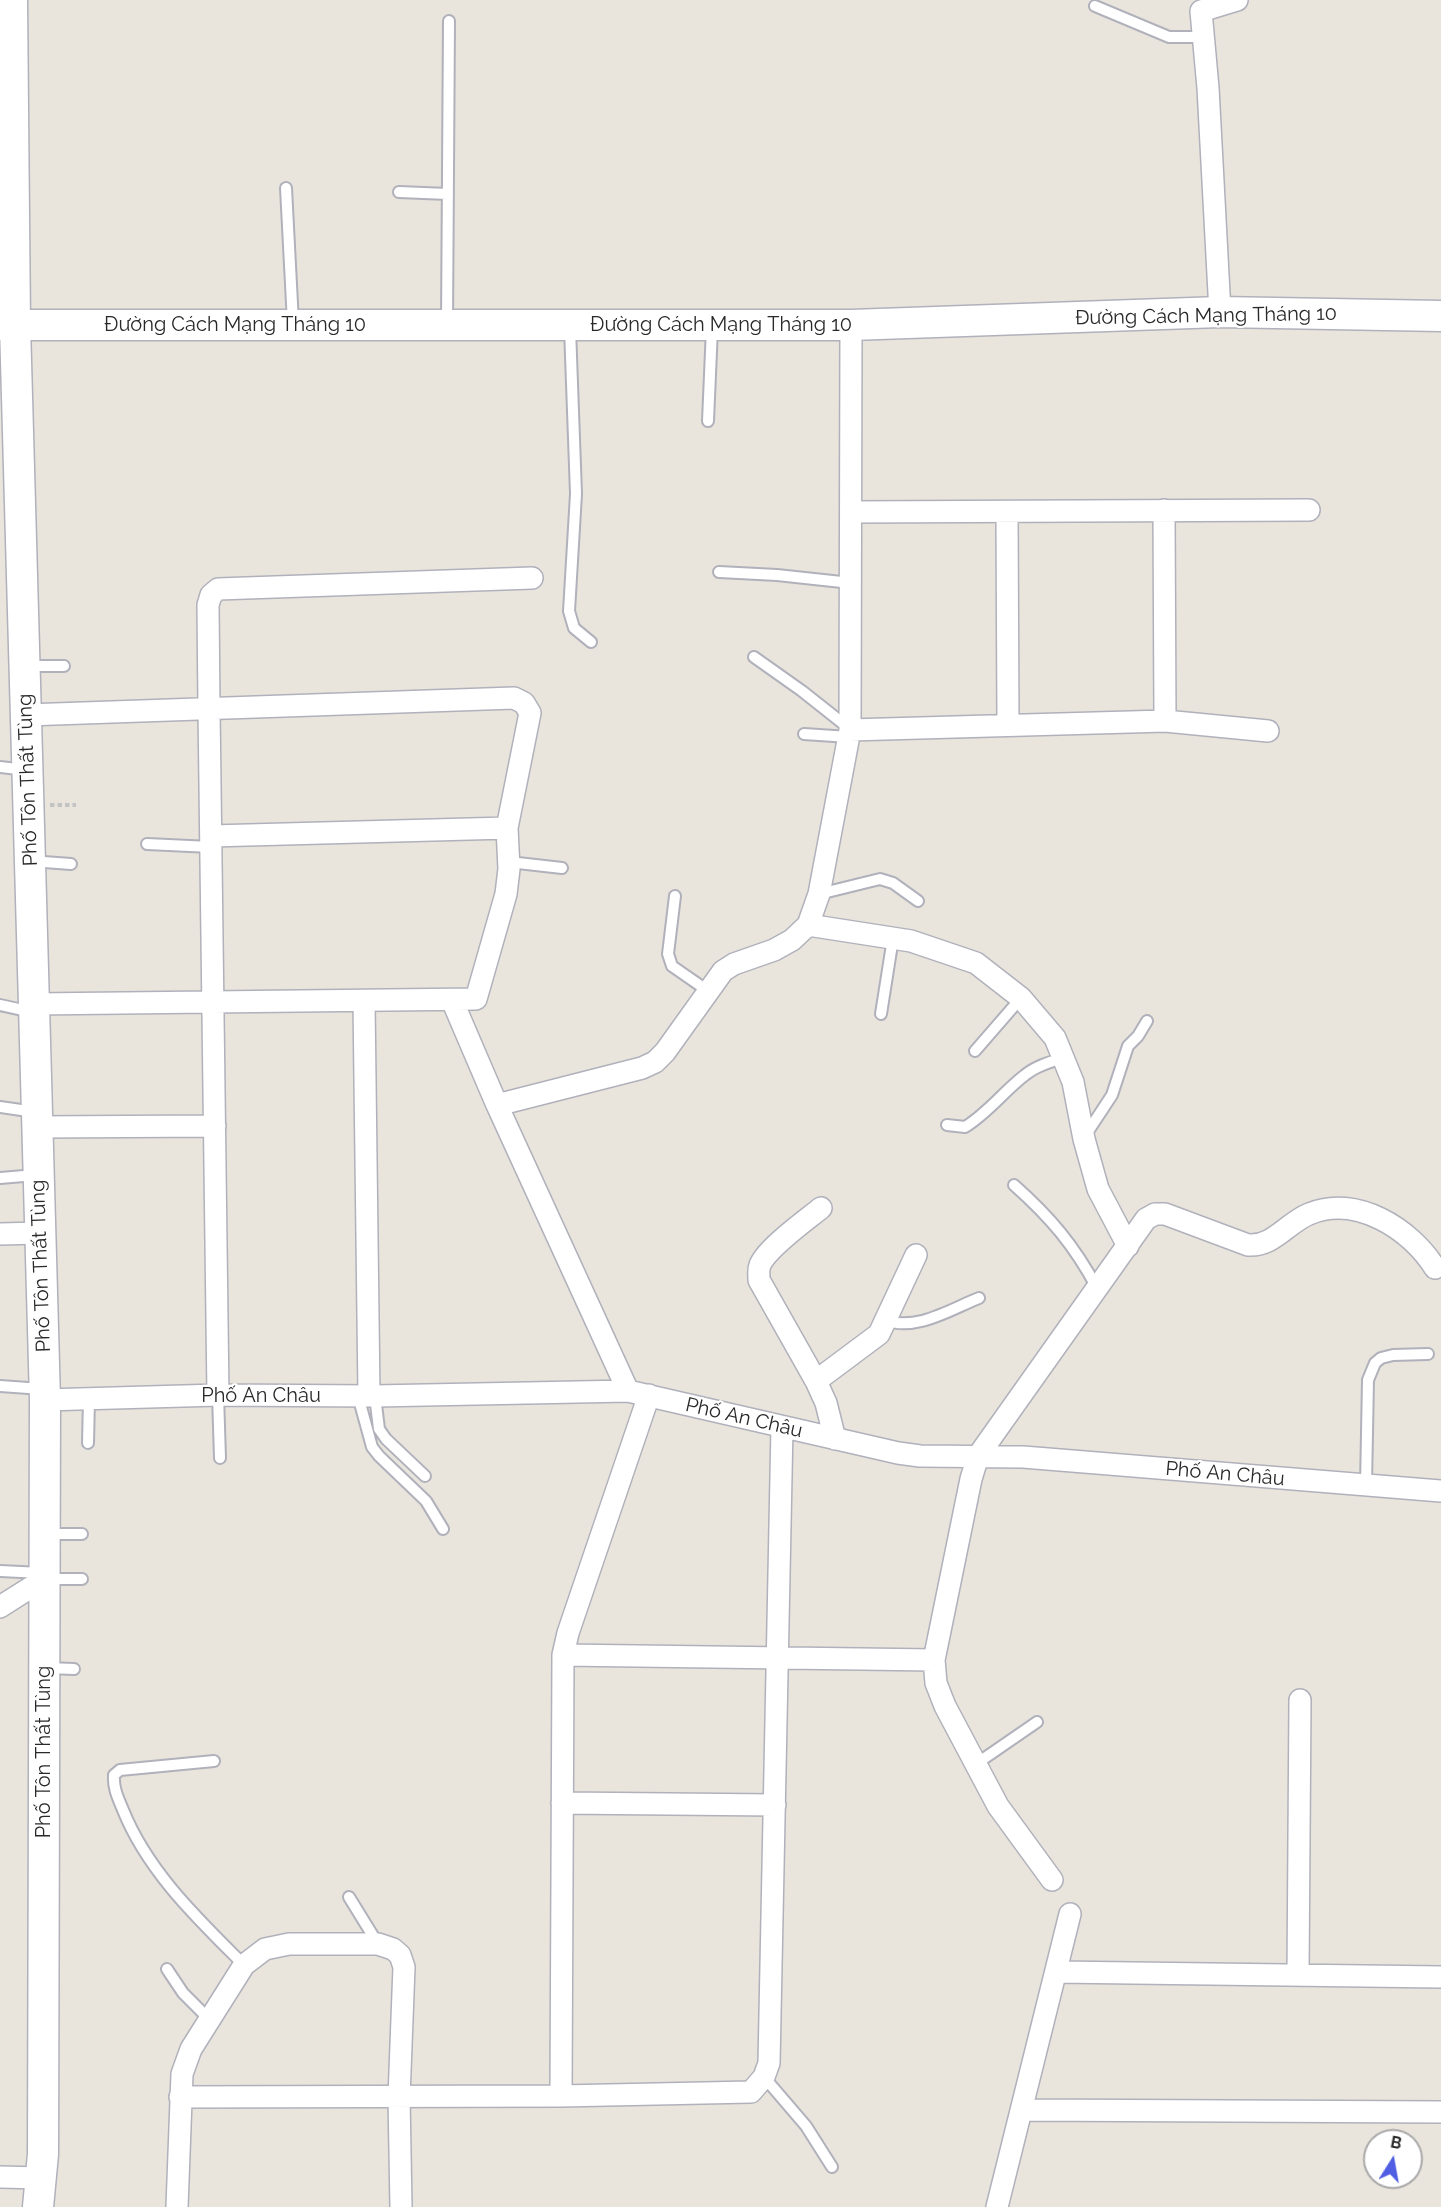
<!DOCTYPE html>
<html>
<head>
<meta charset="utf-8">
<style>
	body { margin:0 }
	#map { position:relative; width:1441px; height:2207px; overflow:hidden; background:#e9e5dd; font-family:Raleway,sans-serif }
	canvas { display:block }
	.north { position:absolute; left:1363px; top:2129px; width:60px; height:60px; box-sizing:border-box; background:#fff; border:2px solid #a9a9a9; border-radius:50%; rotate:11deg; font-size:16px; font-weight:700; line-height:24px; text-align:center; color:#292929 }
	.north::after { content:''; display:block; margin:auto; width:21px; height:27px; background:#505ee3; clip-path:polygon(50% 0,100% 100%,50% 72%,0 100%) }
</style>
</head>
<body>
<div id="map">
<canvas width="1441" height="2207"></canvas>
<div class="north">B</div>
</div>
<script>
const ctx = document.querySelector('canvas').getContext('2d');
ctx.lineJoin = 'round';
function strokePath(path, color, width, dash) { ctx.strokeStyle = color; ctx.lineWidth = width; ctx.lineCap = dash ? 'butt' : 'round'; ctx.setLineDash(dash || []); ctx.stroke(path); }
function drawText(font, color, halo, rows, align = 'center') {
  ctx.font = font + ' Raleway,sans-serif'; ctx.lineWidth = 4.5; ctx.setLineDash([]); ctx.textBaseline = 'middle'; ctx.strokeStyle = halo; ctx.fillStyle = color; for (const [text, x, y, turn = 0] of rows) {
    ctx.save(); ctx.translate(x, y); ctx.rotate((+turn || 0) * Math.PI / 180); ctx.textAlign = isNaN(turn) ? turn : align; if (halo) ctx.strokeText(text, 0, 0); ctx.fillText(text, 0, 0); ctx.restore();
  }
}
const lane = new Path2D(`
	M1095,6L1169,37H1203
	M286,188L293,323
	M399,192L448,194
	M447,323L449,21
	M570,328L576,494L569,611L574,628L591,642
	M708,421L712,328
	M719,572L777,575L851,583
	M754,657L802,691L850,729
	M28,666H64
	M804,734L849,737
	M0,767L27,770
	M147,844L211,847
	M30,861L71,864
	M509,862L562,868
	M819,894L880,879L893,883L918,901
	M675,896L668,954L672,966L708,991
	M0,1005L32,1012
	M881,1014L893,938
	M975,1051L1021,998
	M0,1107L35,1112
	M947,1125L965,1127C988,1113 1004,1091 1025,1075C1036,1066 1050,1062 1063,1058
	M1085,1136L1112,1095L1128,1046L1138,1036L1147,1021
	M0,1178L36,1175
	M1014,1185C1050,1217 1074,1245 1097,1288
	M885,1320C916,1332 951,1309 979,1298
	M0,1386L42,1389
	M218,1395L220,1458
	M358,1396L372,1447L379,1456L426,1501L443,1529
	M375,1396L379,1429L386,1439L425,1476
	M88,1443L89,1399
	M1366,1485L1368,1380L1375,1363L1381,1358L1393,1355L1428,1354
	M48,1534H82
	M0,1571L42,1573
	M46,1579H82
	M47,1668L74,1669
	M214,1761L120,1770L114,1775C113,1788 118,1798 123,1810C148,1872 198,1919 244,1965
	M976,1764L1037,1722
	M349,1897L378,1944
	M167,1969L183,1993L209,2019
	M764,2077L806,2126L832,2167`);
const street = new Path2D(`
	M1220,312L1208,88L1201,11L1237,0
	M1164,510L1165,721
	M852,512L1309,510
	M1007,512L1008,725
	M26,715L514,698L524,703L530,713L507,828L509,869L506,894L476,999L34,1004
	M850,730L1165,721L1268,731
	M211,836L507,828
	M808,925L911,941L976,963L1021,998L1055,1038L1073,1082L1084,1139L1098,1189L1128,1246
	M452,1000L497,1105L628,1391
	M364,1001L369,1395
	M497,1105L642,1068L655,1062L665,1052L723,971L734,964L774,950L792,940L808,925L819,894L850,730L851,325
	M37,1127L215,1126
	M821,1208C805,1221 767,1248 760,1265C758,1270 759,1274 759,1280L816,1381L826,1403L835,1439
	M0,1234L40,1233
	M816,1381L879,1334L916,1255
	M218,1395L209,709L208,605L211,595L218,589L532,578
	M45,1400L218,1395L375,1396L628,1391L898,1453L920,1456L1023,1457L1441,1491
	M0,1607L44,1579
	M563,1655L934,1660
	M562,1803L775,1805
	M1052,1880L998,1806L945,1706L936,1683L934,1660L971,1479L978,1456L1146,1219L1155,1214H1165L1248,1245C1273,1247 1287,1223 1309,1214C1356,1194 1411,1229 1435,1268
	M1056,1972L1441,1977
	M1298,1975L1300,1700
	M561,2096L563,1655L568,1633L649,1395
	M180,2097L561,2096L751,2092L764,2077L769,2063L782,1427
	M1022,2110L1441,2112
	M0,2177L41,2178
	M177,2207L182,2074L191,2049L244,1965L265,1949L289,1944H378L393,1949L400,1955L404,1967L399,2097L401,2207
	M997,2207L1070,1914`);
const secondary = new Path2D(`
	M12,0L15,325L45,1400L43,2154L38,2207
	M0,325H851L1220,312L1441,316`);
strokePath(lane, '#b0b1bb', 14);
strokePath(street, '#b0b1bb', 24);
strokePath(secondary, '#b0b1bb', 33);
strokePath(new Path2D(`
	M50,805H76`), '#c3c3c3', 4, [4.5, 3]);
strokePath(lane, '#fff', 10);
strokePath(street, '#fff', 21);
strokePath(secondary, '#fff', 30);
drawText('20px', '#292929', '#fff', [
	["Đường Cách Mạng Tháng 10",1206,316,-1],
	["Đường Cách Mạng Tháng 10",235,325],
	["Đường Cách Mạng Tháng 10",721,325],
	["Phố Tôn Thất Tùng",28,780,-92],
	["Phố Tôn Thất Tùng",41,1266,-92],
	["Phố An Châu",261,1396],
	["Phố An Châu",744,1418,13],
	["Phố An Châu",1225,1474,5],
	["Phố Tôn Thất Tùng",44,1752,-90]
]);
</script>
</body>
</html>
